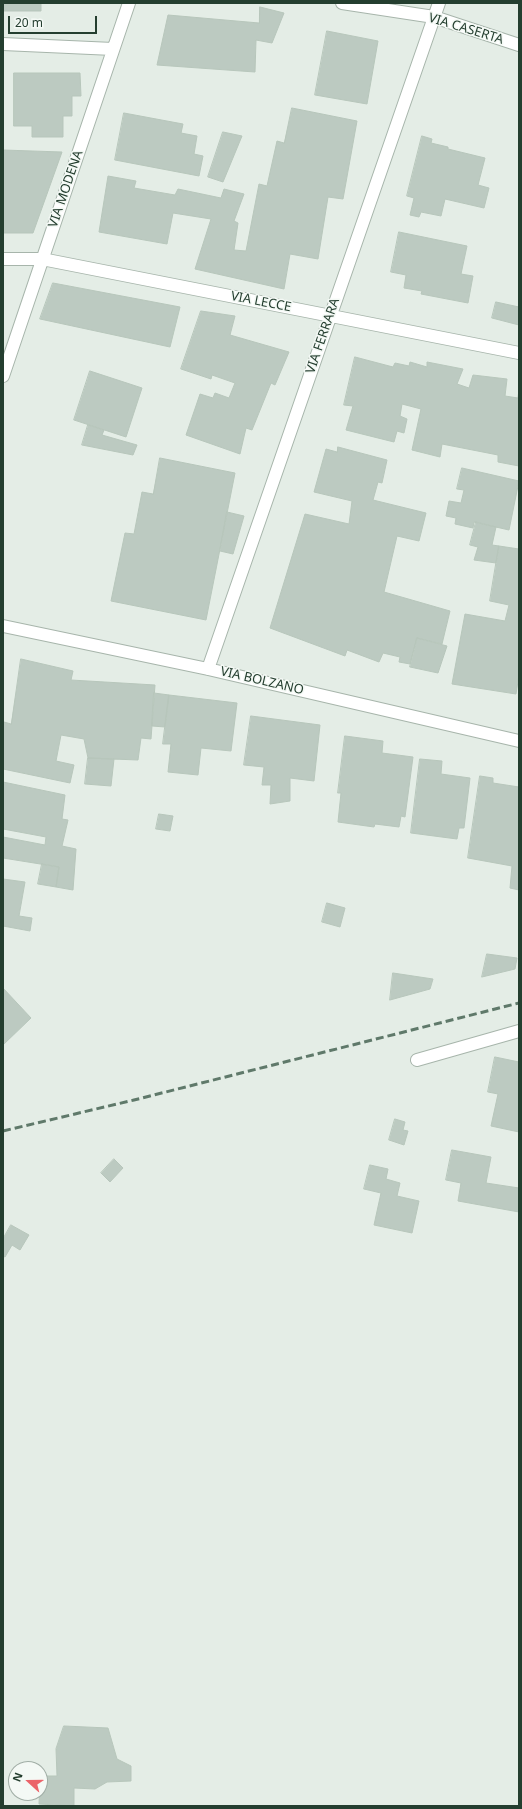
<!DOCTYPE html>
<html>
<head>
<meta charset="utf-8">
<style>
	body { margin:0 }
	#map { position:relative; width:522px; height:1809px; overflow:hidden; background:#e4ede6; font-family:"Noto Sans",sans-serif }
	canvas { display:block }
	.frame { position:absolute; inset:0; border:4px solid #243e2f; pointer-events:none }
	.north { position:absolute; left:8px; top:1761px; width:40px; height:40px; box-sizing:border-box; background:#f4f9f5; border:1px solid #a1aea6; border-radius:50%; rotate:291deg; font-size:11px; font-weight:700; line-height:16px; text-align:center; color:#243e2f }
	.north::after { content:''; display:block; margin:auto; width:14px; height:18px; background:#eb646a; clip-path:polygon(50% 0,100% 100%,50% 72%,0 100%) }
	.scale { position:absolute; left:8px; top:16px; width:89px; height:18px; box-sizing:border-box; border:2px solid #243e2f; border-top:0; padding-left:5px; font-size:12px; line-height:14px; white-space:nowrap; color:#243e2f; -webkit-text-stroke:3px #f4f9f5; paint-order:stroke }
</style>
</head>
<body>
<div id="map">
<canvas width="522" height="1809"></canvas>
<div class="frame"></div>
<div class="north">N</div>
<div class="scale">20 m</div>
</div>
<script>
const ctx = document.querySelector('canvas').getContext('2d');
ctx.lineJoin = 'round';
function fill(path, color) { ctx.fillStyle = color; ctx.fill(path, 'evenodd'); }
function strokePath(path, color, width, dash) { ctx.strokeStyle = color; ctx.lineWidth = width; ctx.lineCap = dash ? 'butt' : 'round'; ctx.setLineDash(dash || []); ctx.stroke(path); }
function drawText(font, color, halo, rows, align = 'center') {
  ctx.font = font + ' "Noto Sans",sans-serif'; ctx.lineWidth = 3; ctx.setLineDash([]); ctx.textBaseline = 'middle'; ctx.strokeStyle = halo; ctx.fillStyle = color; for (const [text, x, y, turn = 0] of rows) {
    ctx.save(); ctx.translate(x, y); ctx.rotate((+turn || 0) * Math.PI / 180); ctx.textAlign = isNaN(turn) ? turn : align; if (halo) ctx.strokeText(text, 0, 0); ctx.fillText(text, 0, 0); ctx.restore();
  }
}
const building = new Path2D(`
	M3,3H41V11H3Z
	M260,7L284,13L272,43L256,40L255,72L157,65L168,15L259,23Z
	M327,31L378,41L367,104L315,95Z
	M14,73H80L81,96H72V116H63V137H32V126H14Z
	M292,108L357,121L343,199L328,197L318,259L290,254L284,289L195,269L211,219L173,213L167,244L99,232L108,176L136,181L134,188L175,195L178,189L221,198L224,189L244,194L234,221L238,223L234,250L246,251L259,184L267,186L277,141L284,143Z
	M124,113L183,124L181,133L197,136L194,154L203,156L199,176L115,160Z
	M223,132L242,136L223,182L208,177Z
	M422,136L432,139L431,143L448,147V149L485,158L478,185L489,188L484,208L445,199L441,216L421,212L419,217L410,215L414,198L407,196Z
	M3,150L62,152L33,233H3Z
	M399,232L467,246L461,274L473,276L468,303L421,294L422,291L404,288L406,275L391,272Z
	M53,283L180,307L170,347L40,319Z
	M496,302L519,307V325L492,318Z
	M201,311L235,316L230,335L289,352L275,385L271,383L252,430L246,428L240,454L186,435L200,394L213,398L215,393L229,398L235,383L212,375L211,379L181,369Z
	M355,357L393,367L395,363L409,366L410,362L427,367V362L463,369L457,384L469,388L473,375L507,379L505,396L518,398L519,389V466L498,462V455L442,444L440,457L412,450L421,409L402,404L400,416L407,419L404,433L397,431L394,442L346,430L353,406L344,405Z
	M90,371L142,388L126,437L74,420Z
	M88,425L104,430L102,435L137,445L133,455L82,445Z
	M338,447L387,460L382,483L378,482L373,500L426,513L419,541L397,536L384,592L450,611L442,644L417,638L410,664L399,662L400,657L383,653L379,662L347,650L345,656L270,628L305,514L349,524L352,501L314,492L326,449L337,452Z
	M160,458L235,473L206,620L111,601L125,533L134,534L142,492L153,494Z
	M462,468L519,481L509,530L474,522L473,528L455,524L456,518L446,516L449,501L461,503L464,490L457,489Z
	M227,512L244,516L233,554L220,551Z
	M476,522L496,527L492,545L499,546L496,563L474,560L478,547L470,545Z
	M499,546L519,549V675L516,694L452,684L465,614L505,621L509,605L490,601Z
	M417,638L447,646L438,673L410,667Z
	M21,659L73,671L71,680L155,685L151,739L141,738L138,760L88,758L84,739L61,735L56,761L74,765L70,783L3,769V727L4,722L11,724Z
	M154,693L169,695L165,727L152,726Z
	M169,695L237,703L231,751L201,748L198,775L168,772L171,744H163Z
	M251,716L320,725L314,781L290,778V801L270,804L271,785H262L264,767L244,765Z
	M345,736L383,741L382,753L413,757L405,817L401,816L399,827L375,824L374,827L338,822L341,793H338Z
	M88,758L114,759L111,786L85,784Z
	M420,759L442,761L441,774L470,778L464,828H459L457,839L411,833Z
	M480,776L493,778V783L519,787V890L510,888L512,866L468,858Z
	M3,782L65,795L62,819L68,820L62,846L76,849L73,890L56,887L59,867L3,858V837L45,845L46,837L3,829Z
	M159,814L173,816L170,831L156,829Z
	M42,864L59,867L56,887L38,884Z
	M3,879L25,882L19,916L32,918L30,931L3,926Z
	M327,903L345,908L340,927L322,922Z
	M487,954L517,958L515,969L482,977Z
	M393,973L433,979L430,989L390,1000Z
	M3,988L31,1018L3,1045Z
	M495,1057L519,1062V1132L491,1126L498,1094L488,1092Z
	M395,1119L405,1122L403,1130L408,1131L404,1145L389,1140Z
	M452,1150L491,1157L486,1183L519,1188V1212L458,1201L461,1183L446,1180Z
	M114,1159L123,1168L110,1182L101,1173Z
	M370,1165L388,1169L386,1179L400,1183L397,1196L419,1201L412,1233L374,1225L381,1193L364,1189Z
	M11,1225L29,1235L20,1250L12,1245L5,1257L3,1256V1239Z
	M64,1726L108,1728L117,1759L131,1766V1781L107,1782L95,1789L74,1788V1806L39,1804L40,1776H57L56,1749Z`);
fill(building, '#bccac1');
strokePath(building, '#b7c6bb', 1);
const minor = new Path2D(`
	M342,3L434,17L519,45
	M3,44L113,49
	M3,259H42L519,353
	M3,376L129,3
	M3,626L208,669L519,741
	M208,669L439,3
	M417,1060L519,1031`);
strokePath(minor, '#a7b5ab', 14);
strokePath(minor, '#fff', 12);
strokePath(new Path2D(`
	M3,1131L134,1100L519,1003`), '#5f796a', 3, [8, 4]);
drawText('13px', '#243e2f', '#f4f9f5', [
	["VIA CASERTA",466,29,17],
	["VIA MODENA",66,189,-71],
	["VIA LECCE",261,302,11],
	["VIA FERRARA",323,336,-71],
	["VIA BOLZANO",262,681,13]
]);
</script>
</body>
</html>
